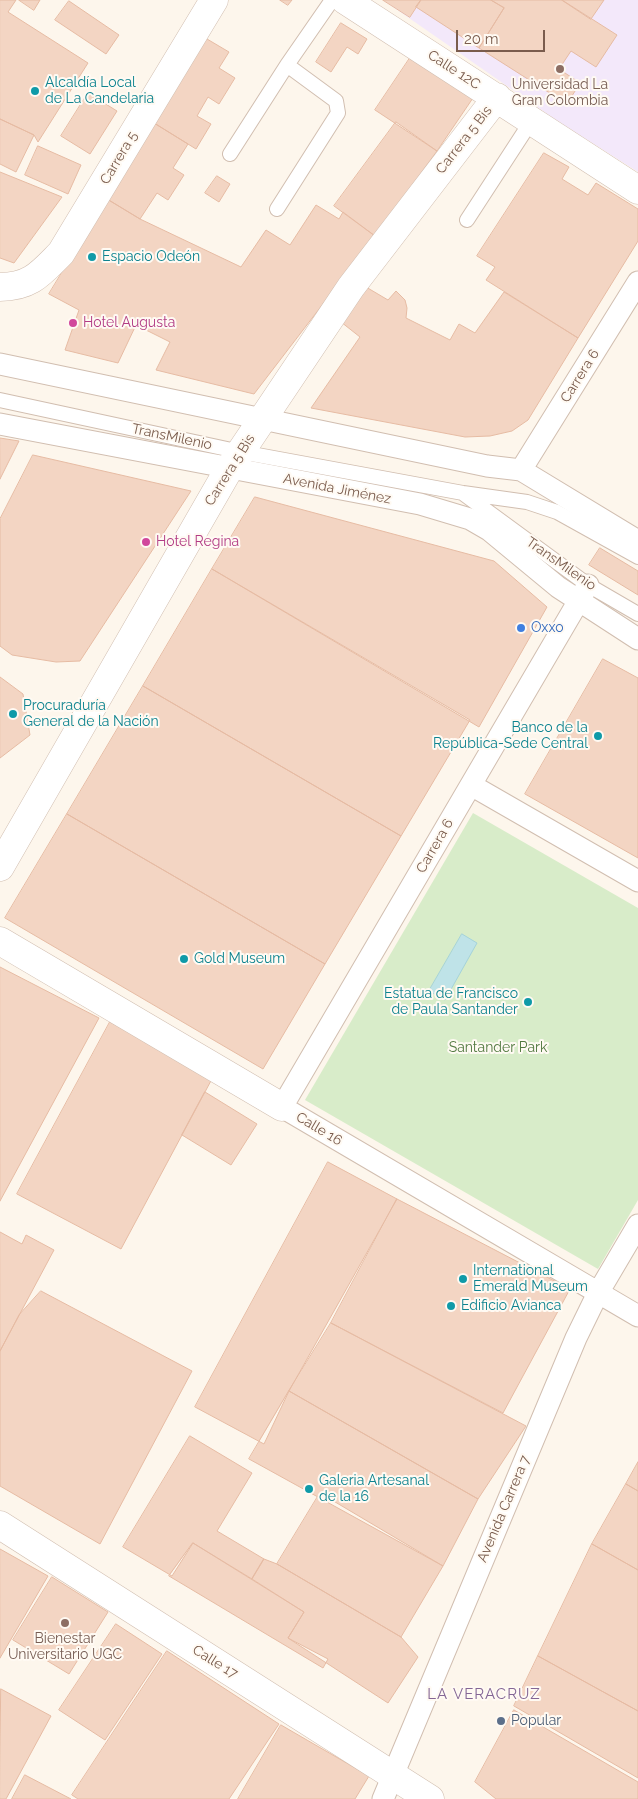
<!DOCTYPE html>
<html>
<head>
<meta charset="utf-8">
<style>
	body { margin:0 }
	#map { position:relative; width:638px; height:1799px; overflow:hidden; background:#fdf6ec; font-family:Raleway,sans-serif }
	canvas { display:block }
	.scale { position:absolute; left:456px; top:30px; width:89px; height:22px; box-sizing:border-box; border:2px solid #7a5c4d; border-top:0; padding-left:6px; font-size:15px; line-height:18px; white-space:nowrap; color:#7a5c4d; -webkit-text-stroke:4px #fffaf3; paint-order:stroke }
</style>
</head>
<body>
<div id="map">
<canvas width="638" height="1799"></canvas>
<div class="scale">20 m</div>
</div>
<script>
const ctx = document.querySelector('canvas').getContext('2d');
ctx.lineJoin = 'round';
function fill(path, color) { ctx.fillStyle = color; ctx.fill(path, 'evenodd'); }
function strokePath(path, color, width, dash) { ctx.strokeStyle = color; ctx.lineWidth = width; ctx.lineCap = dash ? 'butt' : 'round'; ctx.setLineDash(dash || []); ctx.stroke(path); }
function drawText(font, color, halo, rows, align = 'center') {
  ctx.font = font + ' Raleway,sans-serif'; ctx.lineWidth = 4; ctx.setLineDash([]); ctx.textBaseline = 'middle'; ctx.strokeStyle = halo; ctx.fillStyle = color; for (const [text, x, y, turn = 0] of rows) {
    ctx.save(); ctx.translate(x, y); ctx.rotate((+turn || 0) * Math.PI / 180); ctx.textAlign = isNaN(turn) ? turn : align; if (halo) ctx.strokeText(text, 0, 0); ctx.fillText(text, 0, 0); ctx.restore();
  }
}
fill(new Path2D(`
	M383,0H638V172L556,120Z`), '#f3e8fa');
fill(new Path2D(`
	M473,813L638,908V1200L598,1269L305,1100Z`), '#d8ecc9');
const water = new Path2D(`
	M462,934L477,943L445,1000L429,991Z`);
fill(water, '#bfe3e8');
strokePath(water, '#a5d3da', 1);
const building = new Path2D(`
	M0,0H16L8,12L88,63L38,142L34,135L0,119Z
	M19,0H40L34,10Z
	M280,0H292L288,5Z
	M383,0H421L410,17Z
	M421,0H491L504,8L479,48L416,7Z
	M491,0H562L617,35L596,67L571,51L559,69L580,83L567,104L479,48L504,8Z
	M562,0H604L591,19Z
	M69,1L119,35L106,54L55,20Z
	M341,23L367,39L358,54L347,47L331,72L316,62Z
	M207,39L229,52L219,68L235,78L219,104L208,97L197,116L211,124L196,149L154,123Z
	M412,55L475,95L437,151L375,110Z
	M88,93L117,111L90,154L61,136Z
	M0,119L34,135L16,172L0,164Z
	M396,122L437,151L375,236L334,206Z
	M154,123L188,144L173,168L184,175L168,200L157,193L140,219L107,199Z
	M38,146L81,165L68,194L25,175Z
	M544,153L569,167L562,179L588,195L596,183L638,209V241L578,338L486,280L495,267L477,256Z
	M0,172L62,197L14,263L0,258Z
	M217,176L230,184L219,202L205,193Z
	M107,199L140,219L241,267L266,230L290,245L316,205L339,219L343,212L375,236L254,394L156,370L170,342L136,325L118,363L65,350L79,310L49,294Z
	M366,287L388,300L396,291L405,300L407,308L406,318L450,340L459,324L475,333L504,292L578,338L528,420L512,431L490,436L465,437L311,408L360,337L341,322Z
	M0,438L19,441L0,479Z
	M33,455L191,491L80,661L56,662L12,655L0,646V519Z
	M255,497L494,561L547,607L479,727L212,569Z
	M600,548L638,571V595L589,565Z
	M212,569L470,720L401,836L143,686Z
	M603,659L638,678V858L525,794Z
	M0,677L23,694L30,735L0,758Z
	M143,686L401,836L325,964L67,814Z
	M67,814L325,964L263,1069L5,918Z
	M0,967L99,1018L0,1201Z
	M110,1022L213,1077L121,1249L17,1194Z
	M205,1092L257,1124L231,1165L182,1135Z
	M328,1162L397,1199L289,1391L264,1444L195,1407Z
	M397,1199L570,1289L503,1413L331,1323Z
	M0,1232L22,1244L26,1235L54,1250L0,1351Z
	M41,1291L192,1371L100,1544L0,1486V1351L19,1315Z
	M331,1323L526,1426L478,1499L289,1391Z
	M289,1391L478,1499L443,1566L249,1459Z
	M190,1436L252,1473L217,1531L264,1559L252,1579L193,1543L172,1576L123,1547Z
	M638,1462V1491L626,1484Z
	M626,1484L638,1491V1570L592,1544Z
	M320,1493L443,1566L401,1637L277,1564Z
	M193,1543L304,1612L288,1638L328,1659L323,1668L169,1576Z
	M592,1544L638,1570V1711L538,1656Z
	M0,1549L48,1576L0,1658Z
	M264,1559L277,1564L401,1637L418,1657L388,1703L288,1638L304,1612L252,1579Z
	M52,1577L108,1612L69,1674L13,1640Z
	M116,1624L162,1654L105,1740L59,1710Z
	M167,1651L279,1724L229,1799H78L72,1795Z
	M538,1656L638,1711V1778L514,1706Z
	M1,1689L51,1716L6,1799H0Z
	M514,1710L638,1782V1799H496L475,1782Z
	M281,1725L369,1776L355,1799H238Z
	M25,1775L71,1799H12Z`);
fill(building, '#f3d5c3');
strokePath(building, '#e6bba3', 1);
const service = new Path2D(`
	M230,154L287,65L332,0
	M277,209L338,113L336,101L287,65
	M467,220L532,120
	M0,400L241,452L463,493L527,502L557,512L638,557
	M464,494L588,585L638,614`);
const pedestrian = new Path2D(`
	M0,364L487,466L521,470L638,541
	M0,424L420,504L470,519L489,530L558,587L638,639
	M521,470L638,282
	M588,585L282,1107L638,1316
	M471,785L638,881
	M383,1799L576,1338L598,1293L638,1225`);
const minor = new Path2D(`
	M345,0L638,190
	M0,867L229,469L351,287L497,97
	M0,941L282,1107`);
const tertiary = new Path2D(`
	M0,287C31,287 41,273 61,253L214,0
	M0,1525L430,1799`);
strokePath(service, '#d1beb0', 16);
strokePath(pedestrian, '#d1beb0', 23);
strokePath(minor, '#d1beb0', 29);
strokePath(tertiary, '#d1beb0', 29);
strokePath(service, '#fff', 14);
strokePath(pedestrian, '#fff', 21);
strokePath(minor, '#fff', 28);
strokePath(tertiary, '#fff', 28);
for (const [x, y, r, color] of [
	[560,69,5,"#8d6e63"],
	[35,91,5,"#0f9aa8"],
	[92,257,5,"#0f9aa8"],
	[73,323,5,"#d1479c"],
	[146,542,5,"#d1479c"],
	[521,628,5,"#3f7fe0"],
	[13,714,5,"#0f9aa8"],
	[598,736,5,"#0f9aa8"],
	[184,959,5,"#0f9aa8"],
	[528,1002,5,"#0f9aa8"],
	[463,1279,5,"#0f9aa8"],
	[451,1306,5,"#0f9aa8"],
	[309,1489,5,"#0f9aa8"],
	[65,1623,5,"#8d6e63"],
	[501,1721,5,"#5c6f8a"]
]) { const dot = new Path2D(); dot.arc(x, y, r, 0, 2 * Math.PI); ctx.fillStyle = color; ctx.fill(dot); strokePath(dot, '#fffaf3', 2); }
drawText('14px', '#7a5c4d', '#fffaf3', [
	["Calle 12C",454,70,33],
	["Carrera 5 Bis",464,140,-52],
	["Carrera 5",119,158,-59],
	["Carrera 6",580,376,-58],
	["TransMilenio",172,437,12],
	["Carrera 5 Bis",230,470,-58],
	["Avenida Jiménez",337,489,11],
	["TransMilenio",561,564,35],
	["Carrera 6",435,846,-60],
	["Calle 16",319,1129,31],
	["Avenida Carrera 7",504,1509,-67],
	["Calle 17",215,1662,32]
]);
drawText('14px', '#0d838f', '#fffaf3', [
	["Alcaldía Local",45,83],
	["de La Candelaria",45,99],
	["Espacio Odeón",102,257],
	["Procuraduría",23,706],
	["General de la Nación",23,722],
	["Banco de la",588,728,"right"],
	["República-Sede Central",588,744,"right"],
	["Gold Museum",194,959],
	["Estatua de Francisco",518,994,"right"],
	["de Paula Santander",518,1010,"right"],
	["International",473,1271],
	["Emerald Museum",473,1287],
	["Edificio Avianca",461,1306],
	["Galeria Artesanal",319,1481],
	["de la 16",319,1497]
], 'left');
drawText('14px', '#785e54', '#fffaf3', [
	["Universidad La",560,85],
	["Gran Colombia",560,101],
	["Bienestar",65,1639],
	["Universitario UGC",65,1655]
]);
drawText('14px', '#b23c85', '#fffaf3', [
	["Hotel Augusta",83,323],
	["Hotel Regina",156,542]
], 'left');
drawText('14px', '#366cbe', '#fffaf3', [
	["Oxxo",531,628]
], 'left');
drawText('14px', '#537a41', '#fffaf3', [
	["Santander Park",498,1048]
]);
drawText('14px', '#4e5e75', '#fffaf3', [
	["Popular",511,1721]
], 'left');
ctx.letterSpacing = '1px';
drawText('15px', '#846695', '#fffaf3', [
	["LA VERACRUZ",484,1694]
]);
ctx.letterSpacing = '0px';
</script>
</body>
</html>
